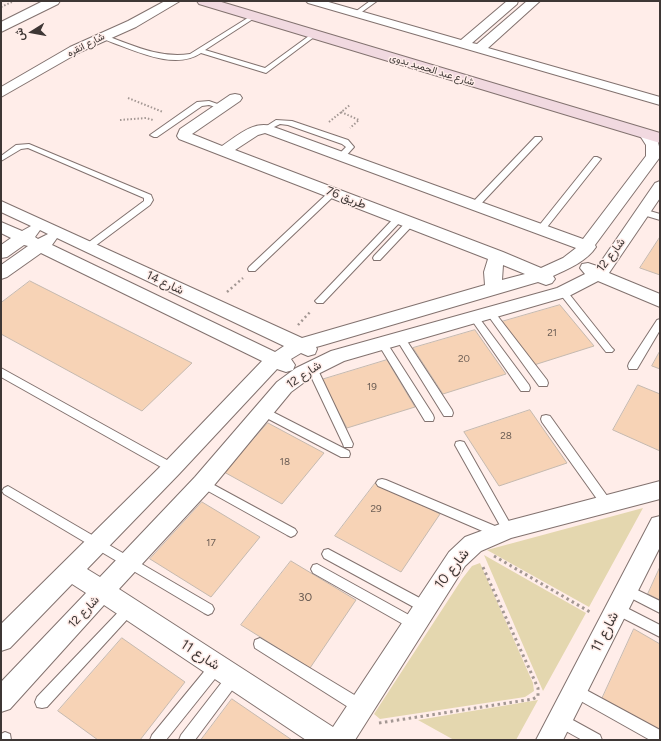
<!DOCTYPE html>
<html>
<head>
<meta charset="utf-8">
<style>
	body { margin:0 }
	#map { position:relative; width:661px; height:741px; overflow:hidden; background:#ffede9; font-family:Figtree,Vazirmatn,sans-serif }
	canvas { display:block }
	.frame { position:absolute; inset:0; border:2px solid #3e3735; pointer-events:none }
	.north { position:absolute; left:12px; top:12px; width:40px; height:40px; -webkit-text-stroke:3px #ffede9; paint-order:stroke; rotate:259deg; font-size:11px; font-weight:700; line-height:16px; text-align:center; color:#3e3735 }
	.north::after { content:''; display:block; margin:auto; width:14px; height:18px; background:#3e3735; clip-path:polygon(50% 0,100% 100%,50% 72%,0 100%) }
</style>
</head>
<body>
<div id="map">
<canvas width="661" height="741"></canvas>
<div class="frame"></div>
<div class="north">ش</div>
</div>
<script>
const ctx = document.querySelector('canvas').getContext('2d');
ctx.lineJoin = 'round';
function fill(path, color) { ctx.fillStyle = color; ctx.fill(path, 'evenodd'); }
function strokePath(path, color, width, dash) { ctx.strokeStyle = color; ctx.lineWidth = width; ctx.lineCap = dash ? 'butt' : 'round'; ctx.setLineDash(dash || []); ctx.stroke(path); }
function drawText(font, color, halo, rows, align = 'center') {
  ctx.font = font + ' Figtree,Vazirmatn,sans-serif'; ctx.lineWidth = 3; ctx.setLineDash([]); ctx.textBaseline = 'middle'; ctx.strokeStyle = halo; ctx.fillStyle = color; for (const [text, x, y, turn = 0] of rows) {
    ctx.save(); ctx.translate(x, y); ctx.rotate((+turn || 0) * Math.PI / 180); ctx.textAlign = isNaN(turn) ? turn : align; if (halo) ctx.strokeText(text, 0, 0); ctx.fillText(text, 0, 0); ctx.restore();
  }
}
fill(new Path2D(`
	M643,508L589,607L487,550Z
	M484,555L586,613L543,691Z
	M480,563L533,683L534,691L525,697L380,719L374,714L462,579L472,566Z
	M538,700L516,740H454L418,720Z`), '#e4d7af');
const building = new Path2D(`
	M660,237V275L640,268Z
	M30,281L192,363L142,411L1,334V303Z
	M560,305L594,346L534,365L501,322Z
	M475,330L506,374L443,394L413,348Z
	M660,351V369L652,366Z
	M387,360L415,407L347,428L321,380Z
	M638,385L660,394V451L613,430Z
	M530,410L567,463L499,486L464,432Z
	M268,423L324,453L282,504L224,472Z
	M377,481L440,514L401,572L335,536Z
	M202,502L260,537L211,597L150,559Z
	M291,561L356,600L310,668L241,625Z
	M660,567V600L648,594Z
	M634,629L660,644V734L601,701Z
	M122,638L185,682L140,740H98L58,711Z
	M232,699L292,740H201Z`);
fill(building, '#f7d3b6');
strokePath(building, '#c5b9af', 1);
const service = new Path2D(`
	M370,1H377L359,14H355V12Z
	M254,14L256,15V17L205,50L265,68L313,33L318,34L266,73L201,53C177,69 143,54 119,45C112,42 104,40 99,36L104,35C132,45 160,59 190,54Z
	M209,101L226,107L222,109L209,105L202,106L157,137H154L150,135L197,102Z
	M276,120L292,121L348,140L354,147L344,158H341L337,156L346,147L342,144L288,125L280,124L266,131L262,129Z
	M535,137H541L542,139L478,207H472V203Z
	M29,144L151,195L153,200L150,205L91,249H85L84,247L85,245L144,201V198L28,148L21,149L1,161V156L16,145Z
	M594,157H597L601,159L544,231H538V227Z
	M330,191H336L337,193L255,271H249L248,269L249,267Z
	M643,209L660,214V220L640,214V210Z
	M399,215L403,218L402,220L323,303H317L315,301L317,299L396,216Z
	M410,220L413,221V225L380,260H374L373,258L374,256L407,221Z
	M563,289L566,290L612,348L614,350L612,352H606L560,294L558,292L560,290Z
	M490,309L493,310L547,380L548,383L547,386H539L487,314L485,312Z
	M474,314L477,315L529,385L530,388L529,391H521L471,319L469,317L471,315Z
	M660,319V330L637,369H629L628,366L629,363L657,320Z
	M400,334L403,335L452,410L453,413L452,416H444L395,337Z
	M382,339L385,340L433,415L434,418L433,421H425L377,342Z
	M312,364L317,368L353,444L352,447H344L343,444L307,368Z
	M1,368L176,465L178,468L176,471L172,472L168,471L1,377Z
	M263,407L349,451L350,454L349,457H341L259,414L258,411L259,408Z
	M546,415L550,416L610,500L612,503L610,506L606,508L602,506L542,422L541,419L542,416Z
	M460,441L464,442L512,527L514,530L512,533L508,535L504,533L502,536L498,538L494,536L378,486L376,483L378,480L382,479L386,480L502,529L455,445L456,442Z
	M203,479L295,529L297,532L295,535L291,537L287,535L199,486L197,483L199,480Z
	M8,486L212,605L214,609L212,613L208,615L204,613L4,494L2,491L4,488Z
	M328,549L429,603L431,607L429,611L425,613L421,611L324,558L322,554L324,550Z
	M317,564L418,620L420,624L418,628L414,630L410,628L313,573L311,569L313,565Z
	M627,585L660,601V613L623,594L621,590L623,586Z
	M129,603L133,605L135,609L133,613L47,707L42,708L37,707L35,702L37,697L125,605Z
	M617,603L660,625V637L613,613L611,609L613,605Z
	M260,638L366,702L368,707L366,712L361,714L356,712L255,648L254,644L255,640Z
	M217,660L222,662L224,666L222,670L166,740H150L152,735L212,662Z
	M234,671L239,673L241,677L239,681L195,740H179L181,735L229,673Z
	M575,684L660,730V740H650L570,695L568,690L570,685Z
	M560,713L600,735L602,740H582L555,725L553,720L555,715Z
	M5,732L10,734L11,740H1V734Z`);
const minor = new Path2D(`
	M165,1H180L136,27L78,53L1,97V87L70,47L128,21Z
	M306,1H325L461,40L507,1H518L517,4L472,43L477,44L527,1H540L488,48L660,97V105L308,3Z
	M235,94L240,95L242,98L240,101L192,134L222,146C237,136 253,121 271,126L583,239L646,156V145L639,134L641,131C657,127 660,145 660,157L595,245L596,247C587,261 568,269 553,276L555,279L552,283L546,285L538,282L320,346L316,347L317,349L315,354L308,356L301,353L291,359L295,365L293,370L286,372L277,369L179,474L87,569L100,577L195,477L277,382L296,368L331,351L557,288L585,274L580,268L582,264L588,263L597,266L600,263L655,183L660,181V198L609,273L660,294V307L598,281L569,296L344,361L310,378L291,392L211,489L119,589L333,727L449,552L465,537L508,521L660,481V499L511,538L481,551L465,566L355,740H306L104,605L10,709L1,712V682L86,593L72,584L10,648L1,651V624L165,462L262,361L41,253L7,277L1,279V265L28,246L24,245L7,257L1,258V245L11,238L1,233V222L22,231L31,226L1,212V201L302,338L485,285L484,272L488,259L179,139L177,136L180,129L230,95ZM265,133L576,248L563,258L541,268L503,252L235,150L258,135ZM40,230L48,234L38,239L35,237ZM57,238L284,346L275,352L52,245ZM503,265L525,274L502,280Z
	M660,516V547L563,740H536L652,518Z`);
const tertiary = new Path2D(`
	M43,1H60L58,4L1,32V22Z`);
const secondary = new Path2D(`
	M197,1H218L660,133V143L199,4Z`);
strokePath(service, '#82726f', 2);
strokePath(minor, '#82726f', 2);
strokePath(tertiary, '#82726f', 2);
strokePath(secondary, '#82726f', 2);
strokePath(new Path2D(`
	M1,7L14,1
	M128,98L163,112
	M341,112L359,120L350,128
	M120,120L146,118L153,120
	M329,122L350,105`), '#a39793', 2, [1.5, 2]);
strokePath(new Path2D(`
	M227,292L243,278
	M298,325L311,311`), '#a39793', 2.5, [2, 3]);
strokePath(new Path2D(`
	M494,556L590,612
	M379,723L533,699L538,696V688L482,565`), '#a39793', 3, [2.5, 3.5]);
fill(service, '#fff');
fill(minor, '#fff');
fill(tertiary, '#fff');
fill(secondary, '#f1d9e0');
drawText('10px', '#3e3735', '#ffede9', [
	["شارع انقره",86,45,-27],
	["شارع عبد الحميد بدوى",432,70,17]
]);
drawText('10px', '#6c5e55', null, [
	["21",552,333],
	["20",464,359],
	["19",372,387],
	["28",506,436],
	["18",285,462],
	["29",376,509],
	["17",211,543]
]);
drawText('12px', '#3e3735', '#ffede9', [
	["طريق 76",346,198,21],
	["شارع 12",611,255,-53],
	["شارع 14",165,283,25],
	["شارع 12",304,375,-34],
	["شارع 12",84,612,-47]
]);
drawText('12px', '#6c5e55', null, [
	["30",305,597]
]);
drawText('14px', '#3e3735', '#ffede9', [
	["شارع 10",452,569,-52],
	["شارع 11",605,632,-63],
	["شارع 11",200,655,33]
]);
</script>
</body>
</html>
